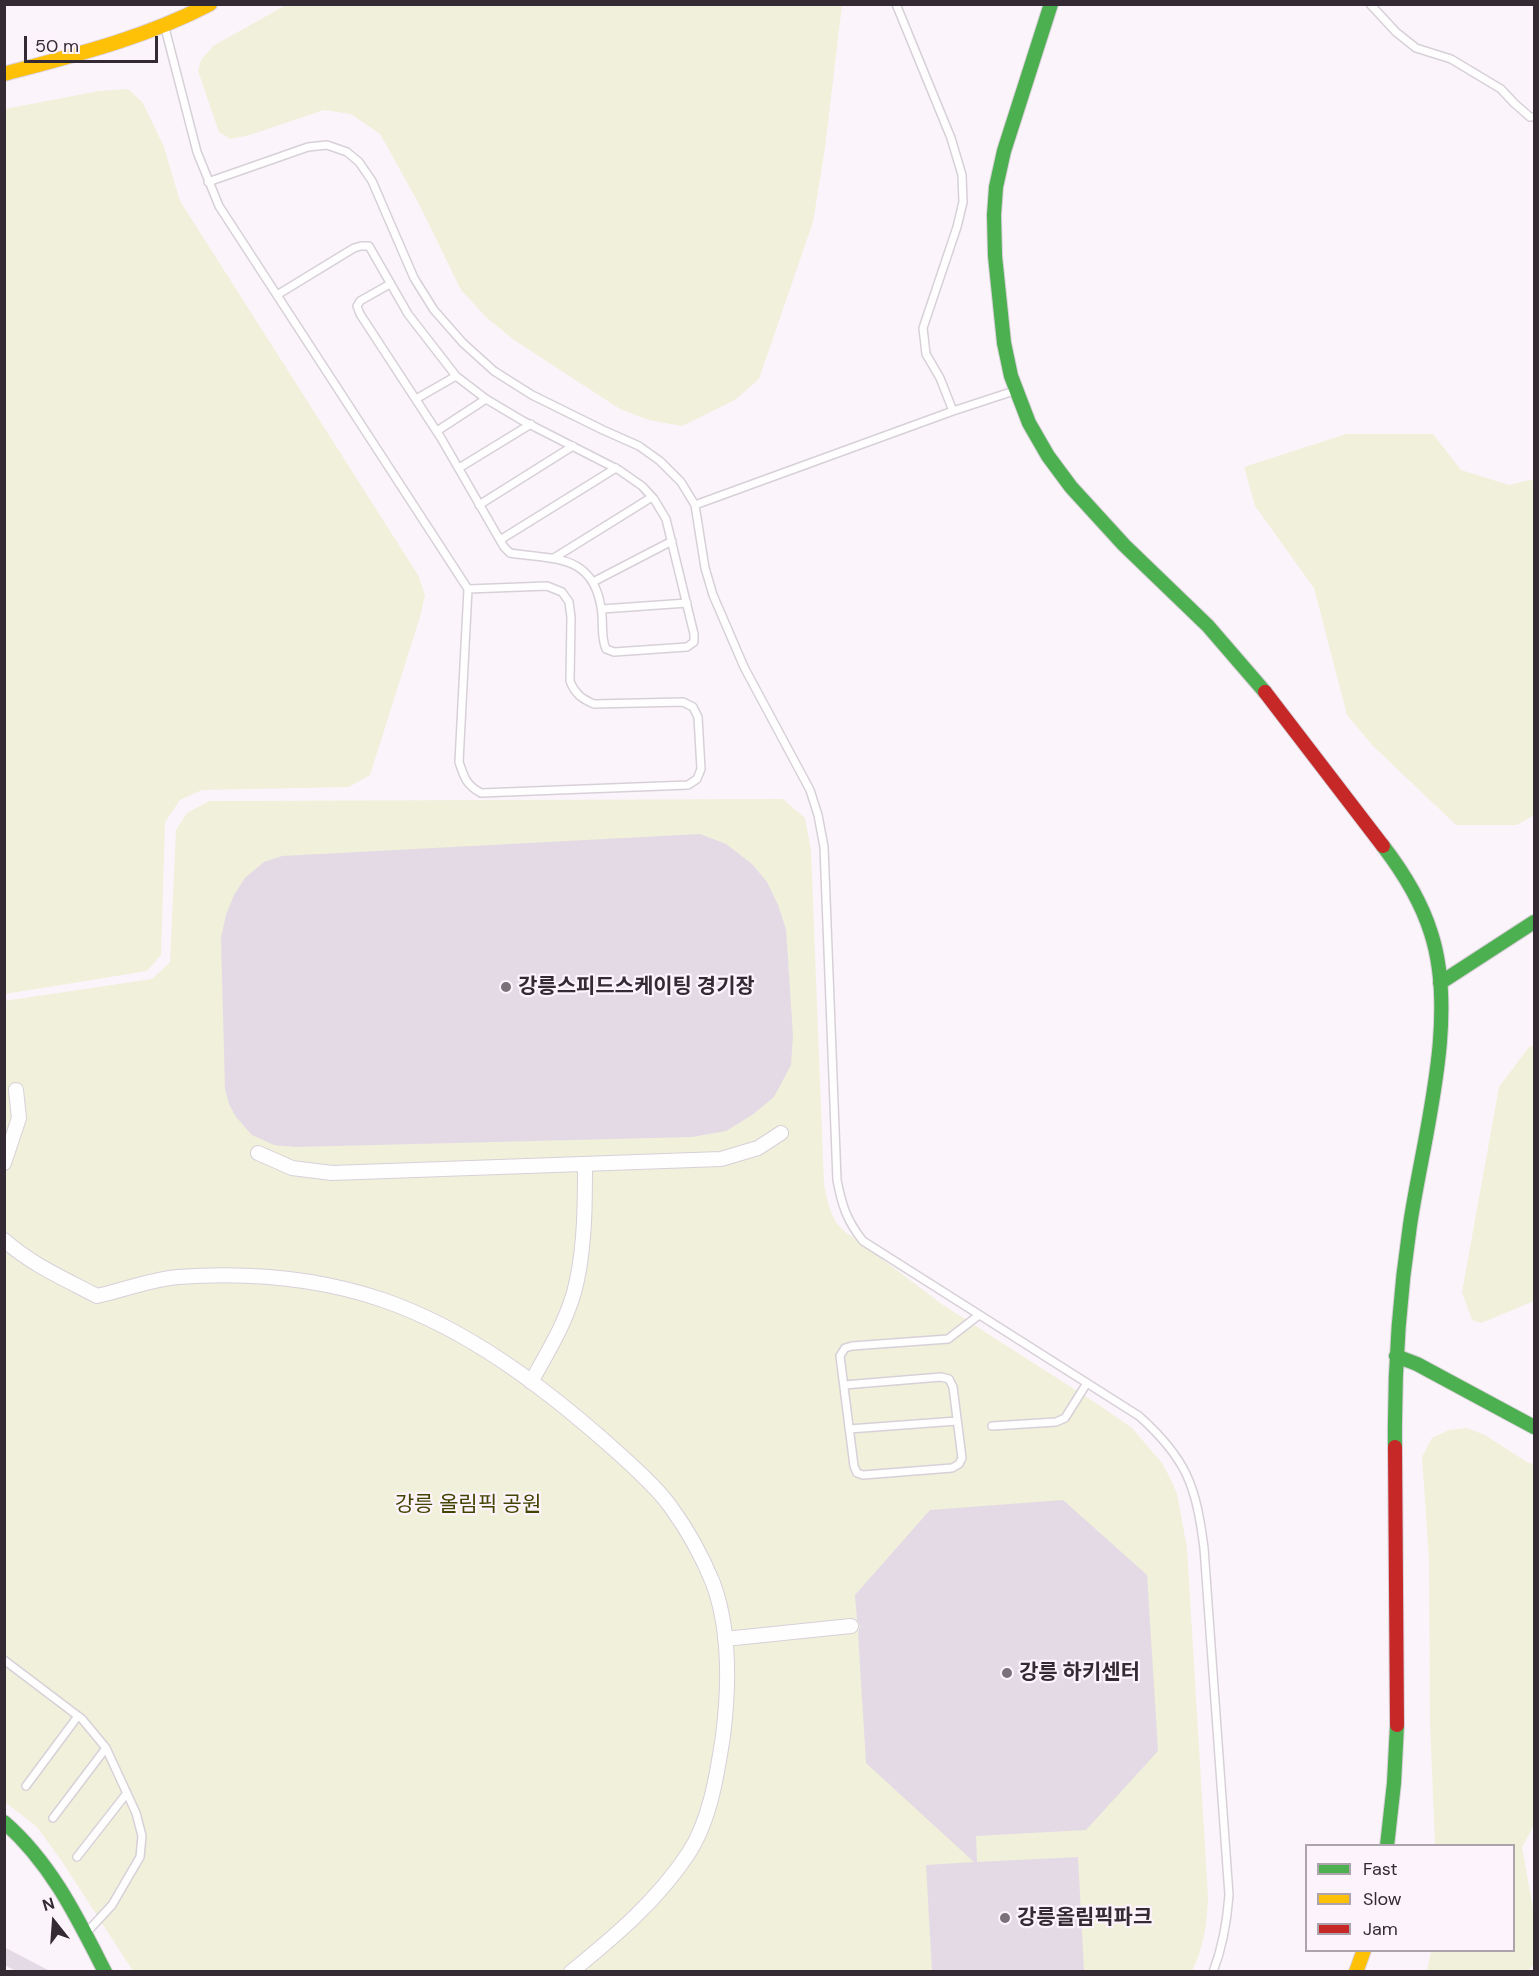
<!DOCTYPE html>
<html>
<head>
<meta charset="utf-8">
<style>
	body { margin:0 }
	#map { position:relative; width:1539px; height:1976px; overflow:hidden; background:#fbf5fb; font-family:"DM Sans",sans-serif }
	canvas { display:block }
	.frame { position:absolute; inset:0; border:6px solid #332a33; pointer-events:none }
	.legend { position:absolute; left:1305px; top:1844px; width:210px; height:108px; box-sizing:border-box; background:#fdf3fd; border:2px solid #aca3ac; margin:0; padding:8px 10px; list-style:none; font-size:18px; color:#332a33 }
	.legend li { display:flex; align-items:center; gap:12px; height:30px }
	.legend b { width:30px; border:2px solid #aca3ac }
	.north { position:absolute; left:24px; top:1892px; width:60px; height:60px; -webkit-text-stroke:4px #fdf3fd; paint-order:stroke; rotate:343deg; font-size:16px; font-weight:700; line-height:24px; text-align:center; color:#332a33 }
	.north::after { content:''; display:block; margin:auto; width:21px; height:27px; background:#332a33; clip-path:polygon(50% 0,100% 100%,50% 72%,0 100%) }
	.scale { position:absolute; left:24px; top:36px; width:134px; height:27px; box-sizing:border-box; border:3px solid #332a33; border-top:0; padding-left:8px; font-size:18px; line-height:21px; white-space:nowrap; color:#332a33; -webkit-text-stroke:4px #fdf3fd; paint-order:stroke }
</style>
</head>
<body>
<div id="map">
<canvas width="1539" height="1976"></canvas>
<div class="frame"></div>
<ul class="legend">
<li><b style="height:8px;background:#4caf50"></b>Fast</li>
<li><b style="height:8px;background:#ffc107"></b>Slow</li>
<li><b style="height:8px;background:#c62828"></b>Jam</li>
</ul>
<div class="north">N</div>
<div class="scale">50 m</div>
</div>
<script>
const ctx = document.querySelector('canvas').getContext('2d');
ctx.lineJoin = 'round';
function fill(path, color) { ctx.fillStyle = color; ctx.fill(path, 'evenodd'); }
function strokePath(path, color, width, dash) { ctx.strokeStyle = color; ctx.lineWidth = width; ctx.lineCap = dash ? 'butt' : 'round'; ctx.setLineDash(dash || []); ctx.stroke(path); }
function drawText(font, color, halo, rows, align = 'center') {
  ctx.font = font + ' "DM Sans","Noto Sans KR",sans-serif'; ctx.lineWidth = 4.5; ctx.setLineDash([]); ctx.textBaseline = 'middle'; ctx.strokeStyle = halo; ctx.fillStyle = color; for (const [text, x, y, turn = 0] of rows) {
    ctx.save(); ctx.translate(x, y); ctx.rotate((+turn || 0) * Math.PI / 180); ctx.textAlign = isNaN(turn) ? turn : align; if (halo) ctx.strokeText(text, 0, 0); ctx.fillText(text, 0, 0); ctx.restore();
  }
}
fill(new Path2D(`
	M286,5H842L825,148L813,222L759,379L735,400L682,426L649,420L620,409L514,340L487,318L461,290L419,204L380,134L351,114L324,110L250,135L230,139L219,132L198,71L201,60L213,46Z
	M128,89L143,103L164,147L180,201L418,575L425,595L420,617L370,775L349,787L202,790L180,800L165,822L161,955L147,971L5,994V109L99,91Z
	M1346,434H1433L1461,470L1509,485L1534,479V815L1517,825H1456L1372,745L1347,715L1314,588L1255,506L1244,467Z
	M783,799L805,818L811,850L824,1185C830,1210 831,1224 854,1238L943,1305L1099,1405L1132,1428L1162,1463L1171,1480L1177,1494L1187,1548L1208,1897C1207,1923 1204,1948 1192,1971H133L61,1860L37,1827L5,1802L4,1001L152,979L170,962L176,830L187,813L209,801Z
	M1534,1045V1301L1481,1323L1472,1320L1462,1292L1499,1087L1529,1047Z
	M1467,1428L1485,1435L1527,1462L1534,1465V1825L1522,1847L1534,1914V1964L1528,1971H1427L1431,1951L1514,1950V1846L1435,1845L1430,1723L1429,1559L1422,1457L1432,1438L1449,1430Z`), '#f0f0db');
fill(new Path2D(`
	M700,834L726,844L752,864L767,882L778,905L786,929L793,1036L791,1065L774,1097L752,1115L726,1131L692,1137L295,1147L274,1145L252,1135L236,1117L229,1104L225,1089L221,938L226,915L234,895L245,878L264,862L282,856Z
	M1063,1500L1147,1575L1158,1751L1086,1830L976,1836L977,1862L1078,1857L1084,1971H932L926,1865L974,1862L866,1763L858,1632L860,1626L857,1620L855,1595L930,1510Z
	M4,1947L50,1971H16L4,1965Z`), '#e3dae6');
const lane = new Path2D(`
	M896,4L951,138L962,175L963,202L957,227L923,328L926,354L940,378L953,411
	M1370,4L1396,32L1416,48L1451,59L1501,89L1514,103L1530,117H1534
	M165,28L197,152L219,206L468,589L459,762C464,777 466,785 481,793L688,785L697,779L701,769L698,717L693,707L683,702L594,704C582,699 575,694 570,681L571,617L569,602L562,592L547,586L468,589
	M208,182L308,147L327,145L347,152L359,162L372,181L414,278L434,310L463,343L494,371L532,395L603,430L639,446L660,461L681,482L695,505L705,568L713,595L744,667L810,790L818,815L824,847L837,1180C842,1206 847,1221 863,1241L1139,1416C1187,1459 1196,1486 1204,1548L1229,1895C1227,1922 1223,1946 1213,1972
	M277,295L354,248L361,246H369L408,314L456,376L486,399L523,421L619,470L642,486L654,499L666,519L694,634V642L687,647L614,652L606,649C600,636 604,621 601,607C592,553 553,560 510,553L504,547L441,438L360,314L357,306L360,301L390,284
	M416,399L456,376
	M437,431L486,399
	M459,468L531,424
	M479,505L573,446
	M695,505L953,411L1014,391
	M500,540L616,468
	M554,558L652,497
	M593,582L672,541
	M602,609L687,603
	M844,1385L941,1377L949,1379L953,1387L962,1458L959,1464L952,1468L863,1475L857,1473L854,1466L840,1356L845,1348L852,1346L948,1339L979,1315
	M992,1426L1056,1422L1065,1418L1087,1383
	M849,1429L957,1421
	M4,1660L82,1719L106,1748L136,1813L142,1836L140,1857L112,1905L87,1932
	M26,1786L78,1716
	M53,1818L106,1748
	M77,1857L127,1793`);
const street = new Path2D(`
	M258,1153L292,1168L332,1173L721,1159L758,1148L781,1133
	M4,1163L19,1118L16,1090
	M4,1240C32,1265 65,1279 97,1296C123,1290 153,1279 178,1277C247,1272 318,1278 383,1300C467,1329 541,1385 607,1443C626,1460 655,1485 670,1506C687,1529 702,1556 713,1583C730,1629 729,1688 723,1736C717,1775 710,1821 688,1854C657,1901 614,1937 571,1972
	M531,1382C549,1350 570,1316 577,1280C585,1242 585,1202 585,1164
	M725,1639L851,1626`);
const fast = new Path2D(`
	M1051,4L1004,151L996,187L994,215L995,256L1004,343L1011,376L1029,423L1048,456L1071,487L1124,545L1208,626L1265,692
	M1383,846C1403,872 1421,901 1431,933C1459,1019 1423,1137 1410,1225C1399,1299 1394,1372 1395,1447
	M1440,983L1534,922
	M1396,1356L1417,1364L1534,1427
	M4,1822C51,1863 77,1917 105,1972
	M1387,1846L1394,1783L1397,1725`);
const slow = new Path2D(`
	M4,74C75,55 145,38 210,4
	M1356,1972L1364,1950`);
const jam = new Path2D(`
	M1265,692L1383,846
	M1395,1447L1397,1725`);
strokePath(lane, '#d8d0d8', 10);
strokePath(street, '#d8d0d8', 16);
strokePath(fast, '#d8d0d8', 16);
strokePath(slow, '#d8d0d8', 16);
strokePath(jam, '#d8d0d8', 16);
strokePath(lane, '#fefefe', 7);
strokePath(street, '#fefefe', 14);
strokePath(fast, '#4caf50', 14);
strokePath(slow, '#ffc107', 14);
strokePath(jam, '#c62828', 14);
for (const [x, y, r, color] of [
	[506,987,6,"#797179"],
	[1007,1673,6,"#797179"],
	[1005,1918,6,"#797179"]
]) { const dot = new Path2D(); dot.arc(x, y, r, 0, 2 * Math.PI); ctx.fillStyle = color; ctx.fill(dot); strokePath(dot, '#fdf3fd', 2); }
drawText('bold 21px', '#332a33', '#fdf3fd', [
	["강릉스피드스케이팅 경기장",518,987],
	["강릉 하키센터",1019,1673],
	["강릉올림픽파크",1017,1918]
], 'left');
drawText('21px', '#414500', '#fdf3fd', [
	["강릉 올림픽 공원",468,1505]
]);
</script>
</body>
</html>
